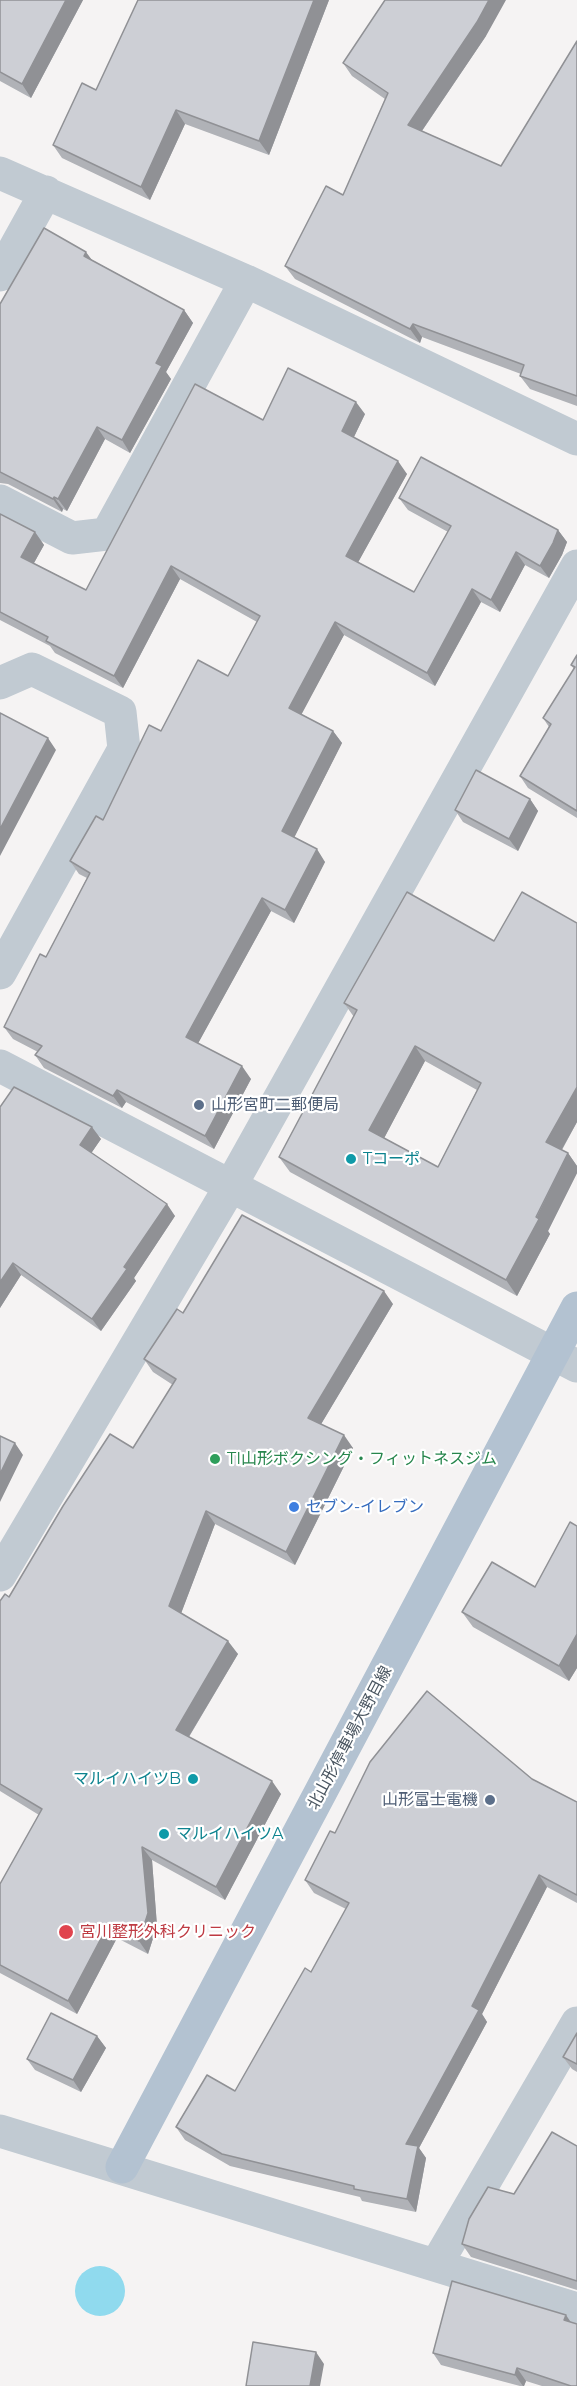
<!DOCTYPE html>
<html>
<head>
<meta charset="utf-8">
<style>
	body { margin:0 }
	canvas { display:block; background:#f5f3f3 }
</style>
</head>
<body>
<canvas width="577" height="2386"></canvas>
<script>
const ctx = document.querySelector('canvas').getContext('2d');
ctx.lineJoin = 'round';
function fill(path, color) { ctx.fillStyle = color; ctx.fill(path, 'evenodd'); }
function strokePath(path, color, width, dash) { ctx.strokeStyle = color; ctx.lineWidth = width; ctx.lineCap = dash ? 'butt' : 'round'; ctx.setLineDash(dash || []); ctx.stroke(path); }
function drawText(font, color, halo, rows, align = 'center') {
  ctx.font = font + ' Montserrat,"Noto Sans JP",sans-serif'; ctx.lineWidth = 4.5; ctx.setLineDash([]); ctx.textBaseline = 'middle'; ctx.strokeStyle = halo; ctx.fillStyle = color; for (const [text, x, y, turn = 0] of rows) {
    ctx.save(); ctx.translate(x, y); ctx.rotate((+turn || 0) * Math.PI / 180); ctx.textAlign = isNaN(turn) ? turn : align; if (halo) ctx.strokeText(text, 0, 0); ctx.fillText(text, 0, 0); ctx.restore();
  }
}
fill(new Path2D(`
	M75 2291a25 25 0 1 1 50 0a25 25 0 1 1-50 0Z`), '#90daee');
strokePath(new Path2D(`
	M0,173L246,281L577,439
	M0,275L46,192
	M0,501L72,538L107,534L246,281
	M0,683L32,669L120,712L124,749L0,973
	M0,1066L577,1366
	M0,1575L230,1187L577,566
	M0,2131L577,2309
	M436,2265L577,2023`), '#c1cad2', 33);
strokePath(new Path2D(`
	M122,2167L577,1308`), '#b3c2d1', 33);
fill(new Path2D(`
	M0,0H83L31,98L0,81Z
	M329,0L269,155L185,124L150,200L62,158L53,145L96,90Z
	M486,36L422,131L501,166L577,41V406L530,389L520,376L521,374L422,337L420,343L295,279L285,266L343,195L385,99L352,76L343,63Z
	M92,260L184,310L193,323L166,372L171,379L130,453L105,439L67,511L63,509L62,512L8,484L0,483V304Z
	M365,414L354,437L407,474L358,562L414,592L448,532L408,510L399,498L558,530L567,542L562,555L549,578L525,565L500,612L481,602L435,686L344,635L301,714L333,731L342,743L294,837L325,862L294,923L271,911L198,1043L251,1079L214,1149L126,1102L122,1108L44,1068L35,1055L38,1052L13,1039L4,1027L46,957L87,878L79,874L70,861L103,820L161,731L228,676L257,622L180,579L123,688L55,653L50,646L0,620V514L35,532L44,545L34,563L86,590L263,420Z
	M577,655V818L528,788L520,776L549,727L543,718L574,669L571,665Z
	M530,799L538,811L518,851L463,822L455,810Z
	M577,923V1122L562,1150L568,1153L577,1166V1173L548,1231L550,1234L517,1296L290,1172L279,1157L354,1017L344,1003L494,941ZM425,1061L477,1090L438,1167L384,1138Z
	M0,1107L101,1139L91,1153L175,1216L134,1278L136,1281L101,1331L21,1275L0,1308Z
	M393,1304L321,1424L353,1448L295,1565L215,1524L181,1613L238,1654L189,1737L281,1794L225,1900L152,1860L157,1926L148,1954L117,1938L77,2014L0,1973V1884L39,1815L0,1791V1601L9,1597L133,1448L173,1385L153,1372L144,1359L183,1313Z
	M577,1526V1668L569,1681L473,1627L462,1612L535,1587Z
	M532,1779L577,1802V1903L547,1887L482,2014L487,2022L419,2148L426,2158L416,2212L362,2201L360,2197L230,2166L185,2140L176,2127L235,2091L311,1972L346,1909L314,1893L305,1880L335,1833Z
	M577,2033V2072L572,2069L563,2057Z
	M97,2036L106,2048L81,2092L35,2070L27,2059Z
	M577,2146V2290L471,2257L462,2244L514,2194Z
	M571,2322L577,2386H542L526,2381L524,2386H520L441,2365L433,2353Z`), '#b0b2b7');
fill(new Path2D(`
	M66,0H83L31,98L22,84Z
	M314,0H329L269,155L259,141Z
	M489,0H506L486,36L417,138L408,125Z
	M176,110L185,124L150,200L141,187Z
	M86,252L95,264L84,256Z
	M184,310L193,323L166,372L171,379L130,453L122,440L156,363Z
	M413,324L422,337L420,343L410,329Z
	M356,402L365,414L351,443L342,431Z
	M97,427L105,439L67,511L58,499Z
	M398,461L407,474L355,568L346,556Z
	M54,497L63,509L62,512L53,499Z
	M558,530L567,542L562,555L549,578L540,566Z
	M35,532L44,545L30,570L21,557Z
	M516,552L525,565L500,612L491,600Z
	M171,566L180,579L123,688L114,676Z
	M472,589L481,602L435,686L427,673Z
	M335,622L344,635L298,721L289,708Z
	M333,731L342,743L291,844L282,831Z
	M48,738L56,750L0,856V829Z
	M530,799L538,811L518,851L509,839Z
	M317,849L325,862L294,923L285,910Z
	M262,898L271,911L195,1049L186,1037Z
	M415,1046L425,1061L380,1146L369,1130Z
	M242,1066L251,1079L214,1149L205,1136Z
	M577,1087V1122L557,1158L546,1142Z
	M117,1090L126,1102L122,1108L113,1096Z
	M92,1127L101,1139L88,1158L80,1145Z
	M568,1153L577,1166V1173L548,1231L550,1234L517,1296L506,1280Z
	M167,1204L175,1216L134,1278L136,1281L101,1331L92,1319L124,1267Z
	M13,1263L21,1275L0,1308V1282Z
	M384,1291L393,1304L317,1431L308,1418Z
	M344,1435L353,1448L295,1565L286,1552Z
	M15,1443L23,1455L0,1502V1474Z
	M206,1511L215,1524L179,1619L169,1606Z
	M577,1634V1668L569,1681L559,1666Z
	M228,1641L238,1654L185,1743L176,1730Z
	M272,1781L281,1794L225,1900L216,1887Z
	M142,1847L152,1860L157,1926L148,1954L139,1941Z
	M539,1875L547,1887L482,2014L487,2022L419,2148L426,2158L416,2212L407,2199L406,2144L472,2006Z
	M108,1925L117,1938L77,2014L68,2001Z
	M97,2036L106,2048L81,2092L73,2080Z
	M566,2315L574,2327L564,2320Z
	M316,2352L324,2364L320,2386H310Z
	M517,2368L526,2381L524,2386H523L515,2375Z`), '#909195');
const building = new Path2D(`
	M0,0H66L22,84L0,72Z
	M138,0H314L259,141L176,110L141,187L53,145L82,83L96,90Z
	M385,0H489L477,22L408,125L501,166L577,41V396L520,376L524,365L413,324L410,329L285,266L326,186L343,195L388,93L343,63Z
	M44,228L86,252L84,256L184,310L156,363L162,366L122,440L97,427L58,499L54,497L53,499L0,472V304Z
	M288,368L356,402L342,431L398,461L346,556L414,592L451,526L399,498L421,457L558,530L553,543L540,566L516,552L491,600L472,589L427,673L335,622L289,708L333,731L282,831L317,849L285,910L262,898L186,1037L242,1066L205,1136L117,1090L113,1096L35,1055L42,1046L4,1027L40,954L46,957L90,873L70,861L96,816L103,820L149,725L161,731L198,660L228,676L260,616L171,566L114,676L46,641L48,637L0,612V514L35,532L21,557L86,590L195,384L263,420Z
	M577,655V811L520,776L551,724L543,718L575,667L571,665Z
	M0,713L48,738L0,829Z
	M476,770L530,799L509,839L455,810Z
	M407,892L494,941L522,892L577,923V1087L546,1142L568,1153L536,1217L539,1219L506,1280L279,1157L357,1010L344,1003ZM415,1046L481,1083L438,1167L369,1130Z
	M14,1087L92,1127L80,1145L167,1204L124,1267L127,1269L92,1319L13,1263L0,1282V1107Z
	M242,1215L384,1291L308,1418L344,1435L286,1552L206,1511L169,1606L228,1641L176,1730L272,1781L216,1887L142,1847L148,1913L139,1941L108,1925L68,2001L0,1965V1884L42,1809L0,1784V1601L5,1594L9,1597L63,1506L110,1434L133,1448L176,1379L144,1359L177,1309L183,1313Z
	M0,1436L15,1443L0,1474Z
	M570,1522L577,1526V1634L559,1666L462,1612L492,1562L535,1587Z
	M427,1691L532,1779L577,1802V1895L539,1875L472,2006L479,2010L406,2144L418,2146L407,2199L354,2189V2186L222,2154L176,2127L207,2075L235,2091L305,1968L311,1972L349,1903L305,1880L330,1831L335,1833L370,1762Z
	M51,2013L97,2036L73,2080L27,2059Z
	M577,2033V2064L563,2057Z
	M552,2132L577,2146V2281L462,2244L469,2219L488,2187L514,2194Z
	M452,2281L566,2315L564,2320L577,2324V2386H571L517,2368L515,2375L433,2353Z
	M253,2342L316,2352L310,2386H246Z`);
fill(building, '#cdcfd5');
strokePath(building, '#909195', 1.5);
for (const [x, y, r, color] of [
	[199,1105,6,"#5c6f8a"],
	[351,1159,6,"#0f9aa8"],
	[215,1459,6,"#2e9e5b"],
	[294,1507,6,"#3f7fe0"],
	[193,1779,6,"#0f9aa8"],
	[490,1800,6,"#5c6f8a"],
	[164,1834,6,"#0f9aa8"],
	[66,1932,8,"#e0444e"]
]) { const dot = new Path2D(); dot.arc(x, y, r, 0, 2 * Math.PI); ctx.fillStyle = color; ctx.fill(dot); strokePath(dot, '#fff', 2); }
drawText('16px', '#4e5e75', '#fff', [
	["山形宮町二郵便局",211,1105],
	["山形富士電機",478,1800,"right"]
], 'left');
drawText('16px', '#0d838f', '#fff', [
	["Tコーポ",363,1159],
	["マルイハイツB",181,1779,"right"],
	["マルイハイツA",176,1834]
], 'left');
drawText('16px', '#27864d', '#fff', [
	["TI山形ボクシング・フィットネスジム",227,1459]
], 'left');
drawText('16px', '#366cbe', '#fff', [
	["セブン-イレブン",306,1507]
], 'left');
drawText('16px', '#4a5661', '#fff', [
	["北山形停車場大野目線",350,1738,-62]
]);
drawText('16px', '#be3a42', '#fff', [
	["宮川整形外科クリニック",80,1932]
], 'left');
</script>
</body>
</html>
